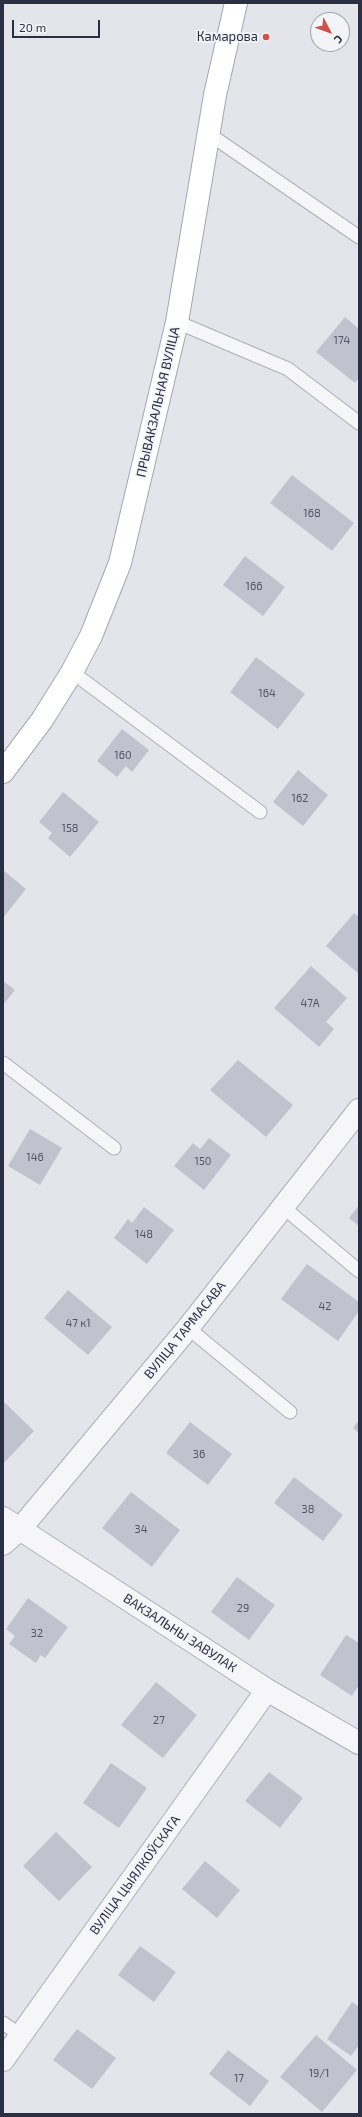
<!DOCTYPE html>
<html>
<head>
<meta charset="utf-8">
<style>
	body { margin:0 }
	#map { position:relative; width:362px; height:2117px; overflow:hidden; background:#e3e5eb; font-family:"Exo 2",sans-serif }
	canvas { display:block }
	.frame { position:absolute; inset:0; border:4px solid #2b2f43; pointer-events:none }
	.north { position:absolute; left:310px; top:12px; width:40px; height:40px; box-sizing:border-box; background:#f3f4f8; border:1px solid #a3a5b0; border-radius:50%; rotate:131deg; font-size:11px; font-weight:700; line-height:16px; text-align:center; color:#2b2f43 }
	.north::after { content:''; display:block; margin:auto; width:14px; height:18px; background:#ce504a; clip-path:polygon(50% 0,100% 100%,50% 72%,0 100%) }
	.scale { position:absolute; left:12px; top:20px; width:88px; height:18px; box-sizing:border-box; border:2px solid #2b2f43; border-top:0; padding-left:5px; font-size:12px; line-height:14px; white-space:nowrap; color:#2b2f43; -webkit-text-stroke:3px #f3f4f8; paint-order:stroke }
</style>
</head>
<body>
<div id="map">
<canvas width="362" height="2117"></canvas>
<div class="frame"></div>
<div class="north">С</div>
<div class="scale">20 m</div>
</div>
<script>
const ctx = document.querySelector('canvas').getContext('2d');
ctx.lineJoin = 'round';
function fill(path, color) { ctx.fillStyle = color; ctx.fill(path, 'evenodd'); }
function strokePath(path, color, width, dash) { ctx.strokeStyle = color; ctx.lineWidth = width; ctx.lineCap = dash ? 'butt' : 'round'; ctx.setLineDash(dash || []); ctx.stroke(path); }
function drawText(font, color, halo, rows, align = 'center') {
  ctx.font = font + ' "Exo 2",sans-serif'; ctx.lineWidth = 3.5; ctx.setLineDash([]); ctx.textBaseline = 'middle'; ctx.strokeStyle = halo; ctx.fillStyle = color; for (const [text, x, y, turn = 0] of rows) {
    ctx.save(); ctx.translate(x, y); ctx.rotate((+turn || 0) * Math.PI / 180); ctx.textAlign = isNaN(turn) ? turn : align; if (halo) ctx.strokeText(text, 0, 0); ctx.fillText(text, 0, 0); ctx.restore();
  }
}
fill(new Path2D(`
	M345,317L359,329V378L355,383L316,352Z
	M292,475L354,523L332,551L270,503Z
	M245,556L285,587L263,616L223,585Z
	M256,657L305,694L278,729L230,692Z
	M122,729L149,750L132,772L126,766L117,777L97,761Z
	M298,770L328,795L303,826L273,802Z
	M63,792L99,822L70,857L48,838L52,833L39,822Z
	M3,870L26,889L3,918Z
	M354,913L359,917V974L326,946Z
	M311,966L347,998L326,1022L334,1029L319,1047L274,1008Z
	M3,981L15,990L3,1005Z
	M238,1060L293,1105L266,1137L210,1090Z
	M30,1129L62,1148L40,1185L8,1166Z
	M209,1138L231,1155L204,1190L174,1166L193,1143L200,1149Z
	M359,1205V1226L349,1218Z
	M144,1207L174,1230L147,1264L114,1238L128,1219L132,1223Z
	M307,1264L359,1302V1311L338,1341L281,1299Z
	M68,1290L112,1327L88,1355L44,1318Z
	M3,1401L34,1431L3,1464Z
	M359,1420V1433L353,1428Z
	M190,1422L232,1454L208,1485L166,1453Z
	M294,1477L343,1515L323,1541L274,1503Z
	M131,1492L180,1530L152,1567L102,1528Z
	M237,1577L275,1605L249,1640L211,1612Z
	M28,1598L68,1627L45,1658L41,1655L36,1663L9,1644L15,1636L6,1629Z
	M346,1635L359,1643V1685L352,1696L320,1675Z
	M156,1682L197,1715L163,1758L121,1725Z
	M111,1763L147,1788L119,1828L83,1803Z
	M269,1772L303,1798L280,1828L245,1801Z
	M56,1832L92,1867L59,1901L23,1866Z
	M205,1861L240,1890L217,1918L182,1889Z
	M140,1946L176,1972L154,2002L118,1975Z
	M352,2002L359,2007V2045L351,2056L327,2039Z
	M77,2029L116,2058L92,2089L53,2060Z
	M316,2035L357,2070L322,2112L280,2077Z
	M228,2050L269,2081L250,2106L209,2074Z`), '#c0c3ce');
const lane = new Path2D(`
	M209,134L359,237
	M177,322L288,369L359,423
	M72,672L260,812
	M3,1063L114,1148
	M283,1207L359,1271
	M188,1328L290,1412
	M3,2023L20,2035`);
const street = new Path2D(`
	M3,1518L267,1690L359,1743
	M3,1544L20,1529L188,1328L359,1110
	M3,2060L267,1690`);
const primary = new Path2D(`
	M3,772L42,720L72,672L91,636L120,563L177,322L215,95L236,3`);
strokePath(lane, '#acaeb9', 15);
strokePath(street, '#acaeb9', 24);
strokePath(primary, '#a2a6b7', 24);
strokePath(lane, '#f6f6f9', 13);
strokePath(street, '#f6f6f9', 22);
strokePath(primary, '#fff', 22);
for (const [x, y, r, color] of [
	[266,37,4,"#ce504a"]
]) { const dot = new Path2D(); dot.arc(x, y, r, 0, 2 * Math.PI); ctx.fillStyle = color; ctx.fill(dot); strokePath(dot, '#f3f4f8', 1.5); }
drawText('11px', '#505466', null, [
	["174",342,340],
	["168",312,513],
	["166",254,586],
	["164",267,693],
	["160",123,755],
	["162",300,798],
	["158",70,828],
	["47А",310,1003],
	["146",35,1157],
	["150",203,1161],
	["148",144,1234],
	["42",325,1306],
	["47 к1",78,1323],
	["36",199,1454],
	["38",308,1509],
	["34",141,1529],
	["29",243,1608],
	["32",37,1633],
	["27",159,1720],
	["19/1",319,2073],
	["17",239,2078]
]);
drawText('13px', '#2b2f43', '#f3f4f8', [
	["Камарова",258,37]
], 'right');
drawText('13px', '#2b2f43', '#f3f4f8', [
	["ПРЫВАКЗАЛЬНАЯ ВУЛІЦА",158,402,-77],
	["ВУЛІЦА ТАРМАСАВА",185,1330,-51],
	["ВАКЗАЛЬНЫ ЗАВУЛАК",180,1633,33],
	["ВУЛІЦА ЦЫЯЛКОЎСКАГА",135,1875,-54]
]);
</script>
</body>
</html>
